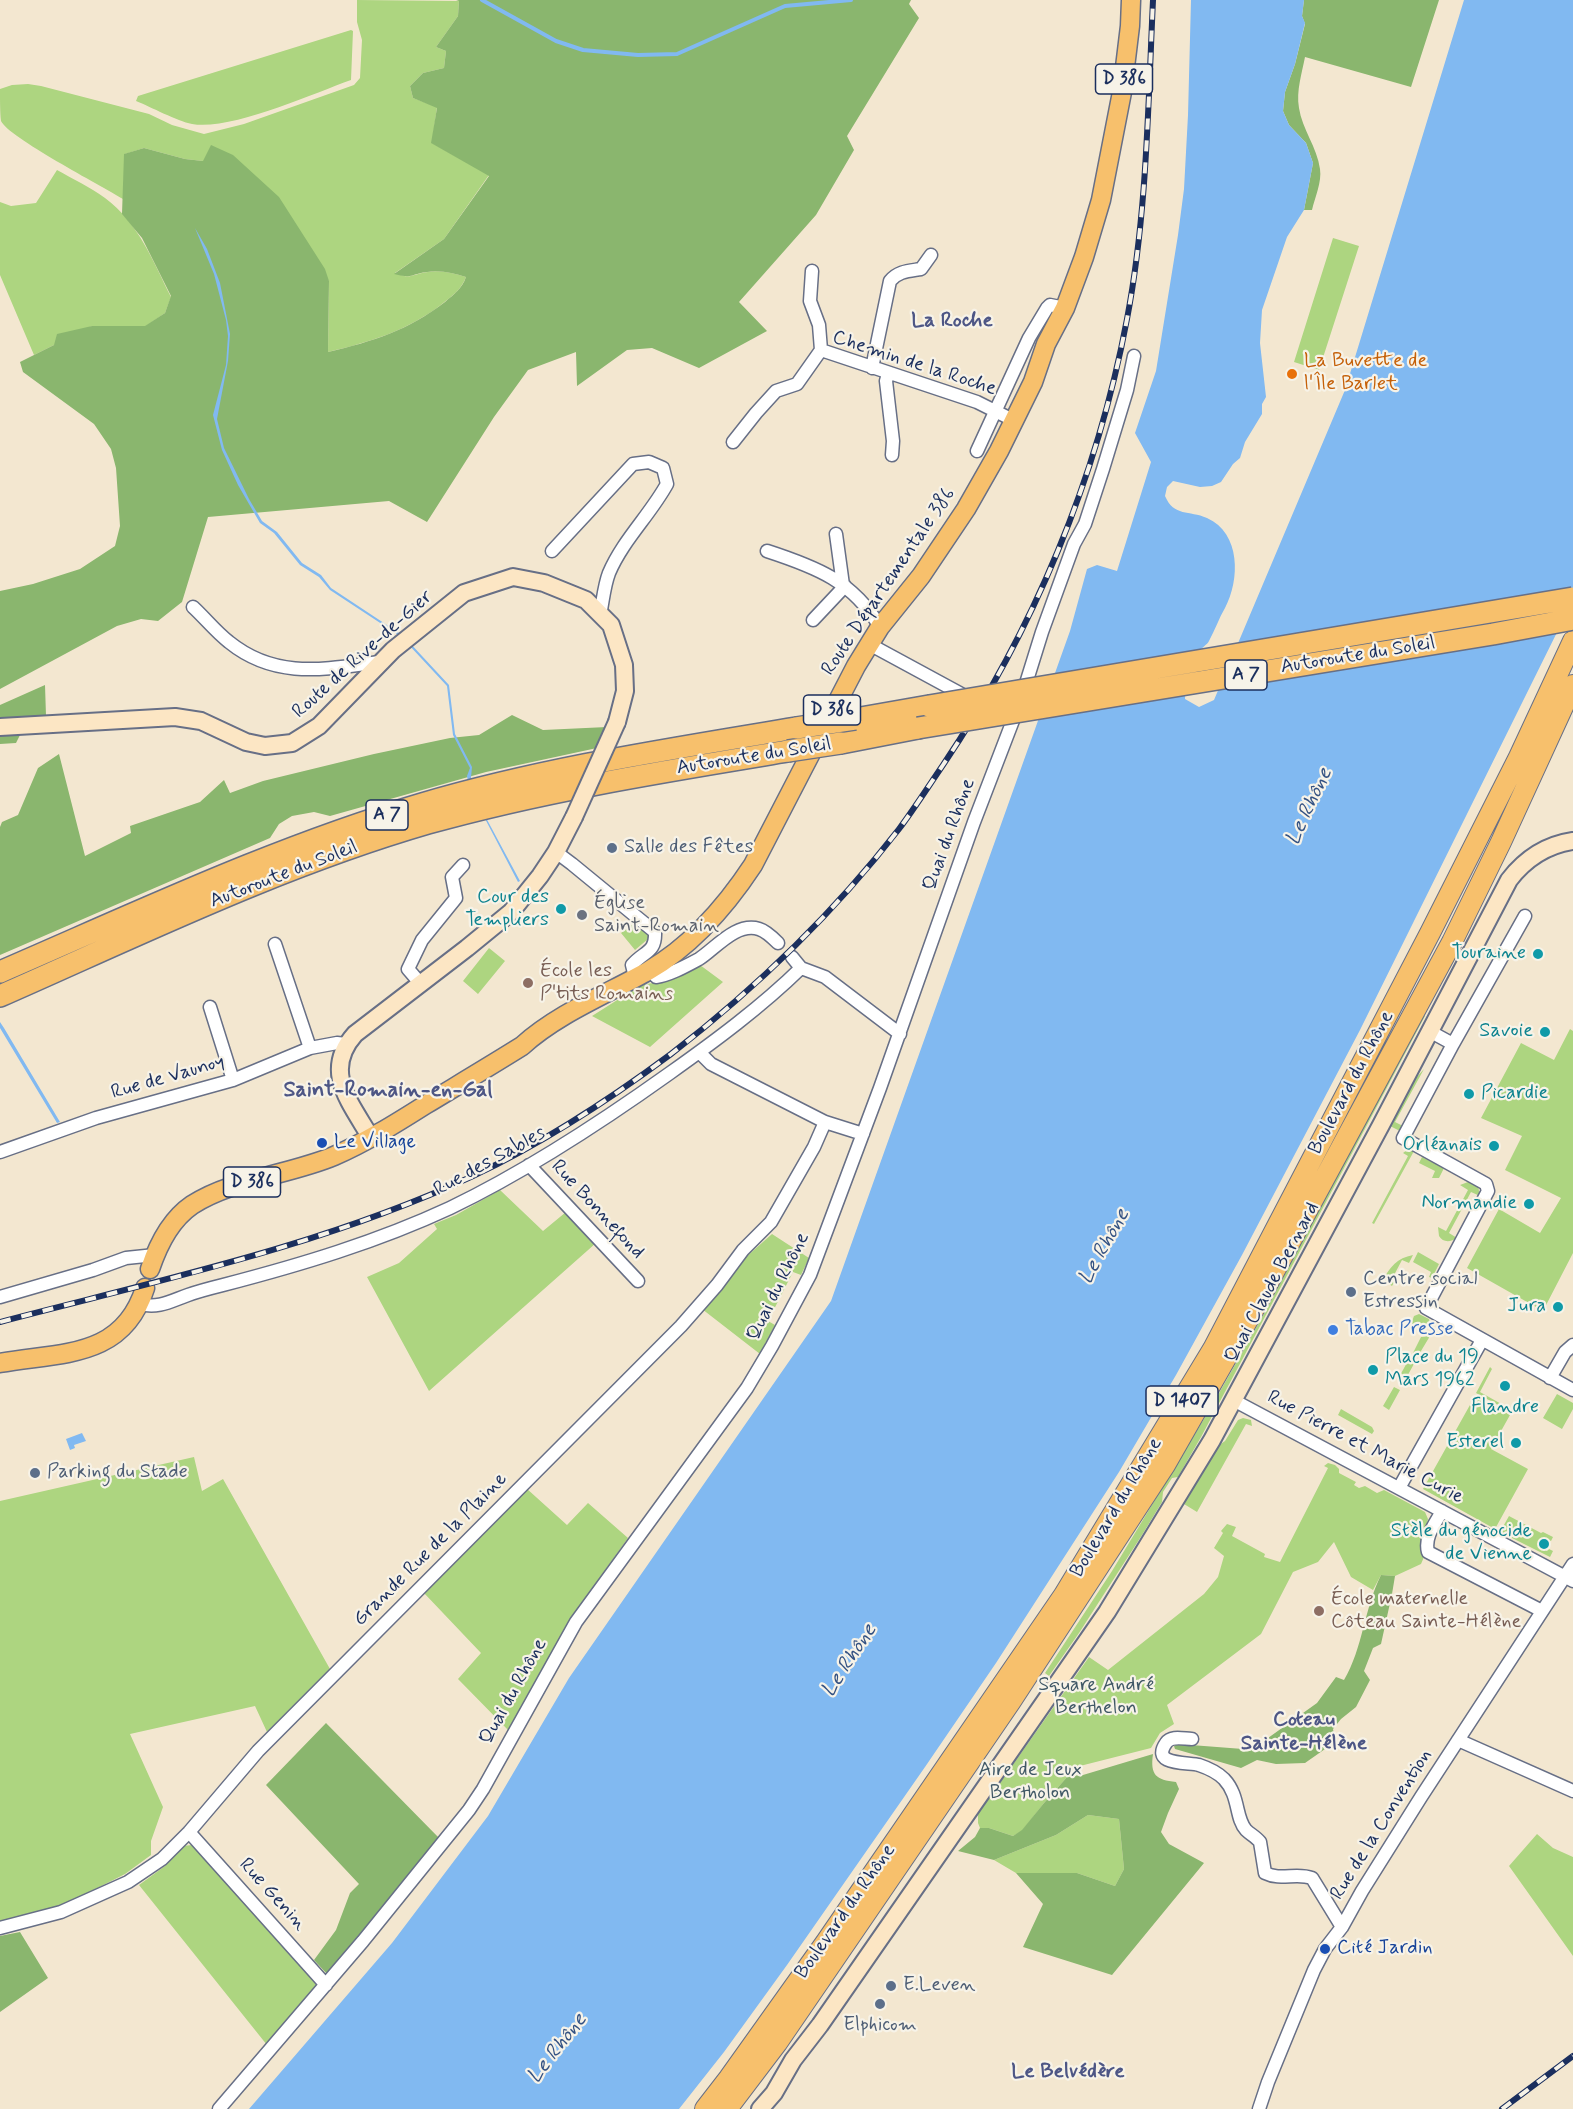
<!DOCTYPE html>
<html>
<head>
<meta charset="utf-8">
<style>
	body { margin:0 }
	canvas { display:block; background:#f3e7d0 }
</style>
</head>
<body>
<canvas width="1573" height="2109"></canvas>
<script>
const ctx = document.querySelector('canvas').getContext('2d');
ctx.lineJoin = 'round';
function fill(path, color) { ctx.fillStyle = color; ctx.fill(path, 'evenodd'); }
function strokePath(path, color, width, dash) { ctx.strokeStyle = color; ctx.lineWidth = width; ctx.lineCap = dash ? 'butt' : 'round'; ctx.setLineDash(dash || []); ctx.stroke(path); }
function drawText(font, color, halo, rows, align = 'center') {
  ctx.font = font + ' Mynerve,sans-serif'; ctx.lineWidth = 4.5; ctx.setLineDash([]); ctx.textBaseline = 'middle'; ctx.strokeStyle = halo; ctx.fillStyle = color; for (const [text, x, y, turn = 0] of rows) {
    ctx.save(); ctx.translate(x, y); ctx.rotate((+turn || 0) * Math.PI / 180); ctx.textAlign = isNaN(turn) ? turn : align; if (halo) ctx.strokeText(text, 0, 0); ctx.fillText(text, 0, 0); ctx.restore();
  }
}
fill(new Path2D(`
	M357,0L459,1L458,16L436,47L446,51L444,68L423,73L410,86L413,98L437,107L432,143L489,175L444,239L395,273C412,280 411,274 428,272C441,270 453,273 466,277C461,290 452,296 442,304C407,331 370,342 328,352L329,281L203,161L185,159L144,148L125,154L123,199C102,186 8,137 1,121C0,113 0,98 0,89L12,85L28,84L41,86L149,114L172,125L204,134L244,124L354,85L360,78L362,40L357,22Z
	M351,30L353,31L351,80C312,94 230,131 192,124C177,121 151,107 136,101L138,96Z
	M57,170C73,179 90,187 105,198C138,222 153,261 171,297L165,313L146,326H92L34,355L0,275V202L11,206L36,203Z
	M1333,238L1359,246L1319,370L1294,362Z
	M634,923L648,932V939L635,950L621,933Z
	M489,948L505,961L478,994L463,981Z
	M700,965L723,982L650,1047L592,1016L641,985L664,981Z
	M1422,1014L1425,1016L1201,1437L1178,1477L1172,1478L1163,1492L1162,1502L1142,1535L1079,1633L1049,1676L1045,1673L1112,1571L1210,1409L1265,1312Z
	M1570,1029L1573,1031V1253L1543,1311L1467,1268L1499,1209L1540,1233L1561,1198L1505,1170L1522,1136L1481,1118L1521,1043L1554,1060Z
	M1424,1069L1395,1122L1403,1126L1400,1131L1390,1126L1415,1079Z
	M1407,1150L1414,1151L1374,1224L1372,1223L1408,1156L1403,1153Z
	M1422,1157L1444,1168L1439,1178H1432L1435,1171L1419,1163Z
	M1468,1182L1478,1186L1480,1196L1471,1192L1449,1233L1457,1238C1451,1242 1443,1243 1439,1236L1438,1227L1446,1231L1468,1190L1460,1185Z
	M500,1190L543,1231L566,1212L596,1243L429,1391L367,1277L399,1263L437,1229L434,1224L456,1215Z
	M772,1234L809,1258L801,1275L793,1272L768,1321L775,1325L760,1354L702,1309L746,1257Z
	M1418,1252L1439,1264L1432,1278L1429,1277L1431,1272L1413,1262Z
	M1413,1255L1409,1263L1402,1260L1393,1277L1396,1279L1392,1286L1383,1280C1390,1267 1397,1258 1413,1255Z
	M1419,1314L1429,1319L1430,1323L1426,1328L1411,1324L1414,1316Z
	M1430,1336L1418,1356L1413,1353L1421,1337Z
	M1409,1359L1415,1362L1404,1382L1398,1379Z
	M1490,1367L1492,1369L1480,1392L1512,1410L1509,1411L1476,1393Z
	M1394,1387L1400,1390L1389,1410L1383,1406Z
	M1557,1394L1573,1403V1409L1562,1429L1543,1418Z
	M1475,1396L1510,1415L1491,1449L1528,1469L1495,1529L1423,1489Z
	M1341,1409L1372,1427L1374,1431L1372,1434L1338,1415Z
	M1243,1418L1251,1420L1252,1426L1246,1424L1197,1512L1184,1504L1215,1448L1225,1441L1238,1420Z
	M194,1457L202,1491L223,1479L330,1669L267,1732L255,1706L130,1734L163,1807L151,1841V1855L125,1874L60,1907L0,1924V1501Z
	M1328,1463L1335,1465L1339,1469V1473L1356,1482L1354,1485L1359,1488L1365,1486L1377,1493L1384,1490L1425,1512L1428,1519L1422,1547L1424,1557L1421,1564L1395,1576L1381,1575L1373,1590L1351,1577L1334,1542L1318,1562L1293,1572L1261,1634L1167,1705L1174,1724L1160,1733L1151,1748L1076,1767L1044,1803L1022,1831L1013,1836L989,1828H980L978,1823V1814L1089,1657L1108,1670L1204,1594L1218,1577L1224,1556L1214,1548L1223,1533L1221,1531L1227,1524L1236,1527L1232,1536L1265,1554L1264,1557L1280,1562L1328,1468L1324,1466Z
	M526,1488L567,1525L588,1503L628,1538L576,1611L508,1730L458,1679L481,1653L424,1593Z
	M1509,1516L1541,1533L1543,1532L1553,1537L1551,1541L1544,1538L1539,1546L1547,1551L1549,1549L1553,1551L1550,1557L1500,1532Z
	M1088,1815L1119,1819L1124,1869L1115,1886L1077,1873H1016L994,1860L1056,1835Z
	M1537,1834L1553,1848L1573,1857V1956L1509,1866Z
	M192,1845L318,1985L267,2045L139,1885L165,1866L183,1846Z`), '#add580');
fill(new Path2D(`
	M456,0H911L909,4L919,18L847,136L854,150L816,215L739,302L767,331L699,368L652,348L627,350L577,386L576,352L528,370L494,417L427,522L389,501L208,517L182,602L158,621L141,619L117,626L0,689V591L33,584L80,569L115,546L120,526L116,468L111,449L94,424L23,372L20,362L54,345L57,334L92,326H145L165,313L171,296L142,238L122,214L124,154L144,148L185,159L203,161L211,145L233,155L279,197L325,269L329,281L328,352C374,341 407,331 445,302C454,294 462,289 466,277C453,273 441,270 427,272C410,274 414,279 394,274L444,239L489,176L431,143L437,108L413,98L410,86L423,73L444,68L446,51L436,47L458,16L459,1Z
	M1304,0H1439L1411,87L1305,57C1302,73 1296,91 1299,108C1302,129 1317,147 1320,169C1322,182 1315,197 1312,210H1304L1313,163L1306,143L1289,125L1283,111L1285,92L1295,64L1305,24L1302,16Z
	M45,685L46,716L0,721V705Z
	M512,715L543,730L607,727L597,748L486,772L330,816L314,812L292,816L279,824L270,838L0,955V827L2,822L18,815L38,768L59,754L85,856L131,833L130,826L200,802L224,780L230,793L263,781L374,754L450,738L479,735Z
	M0,734L20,735L16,743L0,744Z
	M1381,1575L1395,1576L1392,1594L1381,1644L1373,1648L1364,1671L1370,1680L1356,1707L1341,1719L1333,1729L1334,1735L1325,1749L1305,1763L1276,1764L1257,1760L1241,1768L1175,1749L1174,1746L1178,1744L1243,1749L1254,1748L1317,1703L1336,1677L1344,1680C1363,1648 1364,1609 1381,1575Z
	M326,1723L439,1838L327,1974L314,1960L336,1930L350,1893L359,1884L266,1785Z
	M1153,1754C1150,1775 1156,1780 1176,1782L1179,1789L1168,1813L1161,1832L1169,1844L1204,1863L1112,1975L1023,1947L1043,1904L1016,1873H1077L1115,1886L1124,1869L1119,1819L1088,1815L1056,1835L994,1860L958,1851L975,1837L980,1828H989L1013,1836L1022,1830L1044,1803L1068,1776L1083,1775Z
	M20,1932L48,1978L0,2012V1936Z`), '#8ab66e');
fill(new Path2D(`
	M1191,0H1304L1302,16L1305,23L1295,64L1285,92L1283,111L1289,125L1306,143L1313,163L1304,210L1287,237L1262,310L1260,343L1266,397L1262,404V414L1245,442L1240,458L1233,464L1221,482L1212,486L1200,487L1173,481L1167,487L1165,496C1174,517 1189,510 1207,518C1241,533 1240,580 1225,608C1219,618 1215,630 1209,641C1207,645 1202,647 1200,651C1191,665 1185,683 1185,699L1199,707L1214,700L1345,390L1464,0H1573V600L1360,1030L1242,1255L1176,1375L1119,1472L996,1663L925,1767L787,1965L724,2052L679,2109H249L392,1943L488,1816L569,1678L831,1301L1070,631L1087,569L1097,565L1117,571L1151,462L1135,433L1156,371L1178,235L1184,189L1188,115Z
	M195,228L207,249L220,283L230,334L228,361L217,419L224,448L249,499L262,521L277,532L302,563L321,575L331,588L402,635L400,636L330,590L319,577L300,565L274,533L260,523L238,485L222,450L213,415L226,365L228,336L226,320L214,274Z
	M409,642L449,685L455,734L472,767L470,788L520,881L518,882L469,788L467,776L470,768L453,735L447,686L408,644Z
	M0,1022L4,1028L60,1122L57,1123L0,1028Z
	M82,1433L86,1441L74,1445L75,1448L70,1450L66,1439Z`), '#81b9f1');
strokePath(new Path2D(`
	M482,0L556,41L583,50L638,55L677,54L785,6L851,0`), '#81b9f1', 4);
const minor = new Path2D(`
	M812,271L810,301L819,325L821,350
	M872,368L890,281C898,271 909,271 921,269L931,255
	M888,374L886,381L893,441L892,455
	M733,442L756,413L776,391L797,384L821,350L977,402L1015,421
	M977,451L1029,338L1047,308L1050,305L1065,308
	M836,534L843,585
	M552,551L633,464L649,462L663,468L667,484C650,515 623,540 609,573C604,586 603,601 600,615
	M767,551C816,567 853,581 880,627
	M193,607C205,618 216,632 229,642C276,680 325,669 380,662
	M813,620L845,586
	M869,644L965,696
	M1023,693L1042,632L1074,544L1085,524L1103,469L1127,390L1134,356
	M556,852L572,864L655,932C656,953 644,951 632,965L635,977
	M275,944L310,1048
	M801,968L825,977L900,1034
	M650,969L656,977C670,975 686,966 699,959C716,948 736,922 759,929C766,931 773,938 778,943
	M420,983L408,969L422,940L456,898L452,877L463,865
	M210,1007L233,1080
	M1431,1032L1453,1044L1403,1138L1486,1184L1488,1191L1426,1308L1573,1390
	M1453,1044L1525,916
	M699,1052L711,1064L825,1122L863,1134
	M0,1152L96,1118L233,1080L310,1048L337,1043L346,1044
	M529,1165L638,1281
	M0,1297L93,1270L126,1258L155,1255
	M140,1304C158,1309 171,1301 188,1295C199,1291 211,1288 223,1285C300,1265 377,1242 450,1208C527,1171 600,1123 670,1073C715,1041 761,1007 801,968L792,957
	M1550,1378L1565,1352L1573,1345
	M1235,1401L1573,1581
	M1399,1488L1482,1340
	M1442,1511C1435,1524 1424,1537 1428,1552L1542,1611
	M1192,1739C1184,1739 1171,1735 1166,1743C1150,1766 1189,1762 1199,1765C1208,1768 1217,1772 1224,1779C1240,1796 1235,1818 1246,1830C1250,1834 1256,1837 1260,1842L1265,1873C1281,1881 1296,1872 1312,1878L1342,1927
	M1458,1740L1573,1791
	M189,1832L326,1985
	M0,1928L61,1912L128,1882L162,1859L189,1832L258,1751L681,1326L717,1285L743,1250L771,1222L814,1147L825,1122
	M219,2109L363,1941L469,1810L483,1789L576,1622L747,1388L772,1346L810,1275L880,1088L974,822L1017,710
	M1259,2109L1268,2082L1314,1970L1325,1949L1342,1927L1362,1891L1421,1797L1573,1564`);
const secondary = new Path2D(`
	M0,727L175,717L201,721L246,742L265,746L292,743L319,726L393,650L464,593L513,577L544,583L586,600L611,625L624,665L625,691L617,722
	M371,1138C350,1102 322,1071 355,1034L467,948L511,912L540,876L556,852L574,817
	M760,2109L774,2093L793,2060L820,2025L1107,1612L1212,1440L1381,1125L1509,880C1526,858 1546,845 1573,841`);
const primary = new Path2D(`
	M150,1269C158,1245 170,1220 192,1205C232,1179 289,1175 334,1156C366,1142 395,1124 425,1105C458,1085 490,1066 522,1046C557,1014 607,994 648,971C691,946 726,906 753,865L856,666L880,627L921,576L966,509L999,451L1033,382L1046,344L1065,308L1084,257L1101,200L1122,92L1130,26L1131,0
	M0,1363C61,1352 123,1359 145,1288`);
const trunk = new Path2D(`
	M705,2109L729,2078L826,1942L1064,1595L1213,1349L1430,933L1519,757L1573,641
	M727,2109L777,2043L1011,1701L1165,1465L1254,1309L1452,942L1501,842L1573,685`);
const motorway = new Path2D(`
	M855,719L929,706
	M841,743L918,728
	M0,972C139,912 276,847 422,804C544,768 671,749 796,728
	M0,996C141,934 280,866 428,823C546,790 667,771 788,751`);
strokePath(minor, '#676f86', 15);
strokePath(secondary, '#676f86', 20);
strokePath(primary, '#676f86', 21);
strokePath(trunk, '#676f86', 22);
strokePath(motorway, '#676f86', 24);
strokePath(minor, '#fff', 12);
strokePath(secondary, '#fce6c4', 16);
strokePath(primary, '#f7c06c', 18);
strokePath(trunk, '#f7c06c', 20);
strokePath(motorway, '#f7c06c', 21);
const rail = new Path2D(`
	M0,1322C160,1280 322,1246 473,1176C543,1143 609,1100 671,1054C755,989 833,914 899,829C914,809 928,787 943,765C1033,631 1097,479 1127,319C1147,214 1148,106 1153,0
	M1502,2109L1573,2056`);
strokePath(rail, '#1b2f5e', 6);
strokePath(rail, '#f7f3e8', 4, [11]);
const secondaryBridge = new Path2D(`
	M574,817L617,722`);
const motorwayBridge = new Path2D(`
	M929,706L1573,598
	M796,728L855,719
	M918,728L1493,634L1573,619
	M788,751L841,743`);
strokePath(secondaryBridge, '#676f86', 20, []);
strokePath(motorwayBridge, '#676f86', 24, []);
strokePath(secondaryBridge, '#fce6c4', 16);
strokePath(motorwayBridge, '#f7c06c', 21);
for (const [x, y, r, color] of [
	[1292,374,6,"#e8710a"],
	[612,848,6,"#5c6f8a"],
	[561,909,6,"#0f9aa8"],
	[582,915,6,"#6b7280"],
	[1538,954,6,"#0f9aa8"],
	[528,983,6,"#8d6e63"],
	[1545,1032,6,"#0f9aa8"],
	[1469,1094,6,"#0f9aa8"],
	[322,1143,6,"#1a4fb4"],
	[1494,1146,6,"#0f9aa8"],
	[1529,1204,6,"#0f9aa8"],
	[1351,1292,6,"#5c6f8a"],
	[1558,1307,6,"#0f9aa8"],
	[1333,1330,6,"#3f7fe0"],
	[1373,1370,6,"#0f9aa8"],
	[1505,1386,6,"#0f9aa8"],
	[1516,1443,6,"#0f9aa8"],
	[35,1473,6,"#5c6f8a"],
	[1544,1544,6,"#0f9aa8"],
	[1319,1611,6,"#8d6e63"],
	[1325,1949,6,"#1a4fb4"],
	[891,1986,6,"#5c6f8a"],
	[880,2004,6,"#5c6f8a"]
]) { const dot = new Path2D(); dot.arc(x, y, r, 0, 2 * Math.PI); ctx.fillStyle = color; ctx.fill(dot); strokePath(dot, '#f7f3e8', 2); }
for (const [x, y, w] of [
	[1124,79,57],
	[1246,675,42],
	[832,710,57],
	[387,815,42],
	[252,1182,57],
	[1182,1401,72]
]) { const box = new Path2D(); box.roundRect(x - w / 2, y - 15, w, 30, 4.5); ctx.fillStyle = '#f7f3e8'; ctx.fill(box); strokePath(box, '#1b2f5e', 1.5); }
drawText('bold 18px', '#1b2f5e', null, [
	["D 386",1124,79],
	["A 7",1246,675],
	["D 386",832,710],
	["A 7",387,815],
	["D 386",252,1182],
	["D 1407",1182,1401]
]);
drawText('20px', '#c56008', '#f7f3e8', [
	["La Buvette de",1304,362],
	["l'Île Barlet",1304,385]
], 'left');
drawText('20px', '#1b2f5e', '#f7f3e8', [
	["Chemin de la Roche",914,364,18],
	["Route Départementale 386",889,582,-56],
	["Route de Rive-de-Gier",363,655,-42],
	["Autoroute du Soleil",1358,656,-9],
	["Autoroute du Soleil",754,757,-9],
	["Quai du Rhône",950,835,-70],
	["Autoroute du Soleil",284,875,-21],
	["Rue de Vaunoy",168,1078,-16],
	["Boulevard du Rhône",1352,1083,-62],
	["Rue des Sables",490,1162,-29],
	["Rue Bonnefond",597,1210,47],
	["Quai Claude Bernard",1273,1283,-62],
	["Quai du Rhône",779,1287,-64],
	["Rue Pierre et Marie Curie",1365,1448,28],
	["Boulevard du Rhône",1117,1508,-59],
	["Grande Rue de la Plaine",431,1550,-45],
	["Quai du Rhône",514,1692,-61],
	["Rue de la Convention",1382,1825,-58],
	["Rue Genin",272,1895,48],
	["Boulevard du Rhône",846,1912,-55]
]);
drawText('20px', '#4e5e75', '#f7f3e8', [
	["Salle des Fêtes",624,848],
	["Centre social",1363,1280],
	["Estressin",1363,1303],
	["Parking du Stade",47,1473],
	["E.Leven",903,1986],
	["Elphicom",880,2026,"center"]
], 'left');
drawText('20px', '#0d838f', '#f7f3e8', [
	["Cour des",549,898],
	["Templiers",549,921],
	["Touraine",1526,954],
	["Savoie",1533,1032],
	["Picardie",1481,1094,"left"],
	["Orléanais",1482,1146],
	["Normandie",1517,1204],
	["Jura",1546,1307],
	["Place du 19",1385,1358,"left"],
	["Mars 1962",1385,1381,"left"],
	["Flandre",1505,1408,"center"],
	["Esterel",1504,1443],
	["Stèle du génocide",1532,1532],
	["de Vienne",1532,1555]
], 'right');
drawText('20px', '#5b616d', '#f7f3e8', [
	["Église",594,904],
	["Saint-Romain",594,927]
], 'left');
drawText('20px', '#785e54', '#f7f3e8', [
	["École les",540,972],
	["P'tits Romains",540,995],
	["École maternelle",1331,1600],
	["Côteau Sainte-Hélène",1331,1623]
], 'left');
drawText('20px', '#164399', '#f7f3e8', [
	["Le Village",334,1143],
	["Cité Jardin",1337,1949]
], 'left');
drawText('20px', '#366cbe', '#f7f3e8', [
	["Tabac Presse",1345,1330]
], 'left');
drawText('20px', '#405866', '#f7f3e8', [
	["Square André",1096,1686],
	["Berthelon",1096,1709],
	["Aire de Jeux",1030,1771],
	["Bertholon",1030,1794]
]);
drawText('bold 21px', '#4d5685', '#f7f3e8', [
	["La Roche",952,322],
	["Coteau",1304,1721],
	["Sainte-Hélène",1304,1745],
	["Le Belvédère",1068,2073]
]);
drawText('italic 21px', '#345283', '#f7f3e8', [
	["Le Rhône",1310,807,-65],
	["Le Rhône",1105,1247,-61],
	["Le Rhône",850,1661,-57],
	["Le Rhône",558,2049,-52]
]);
drawText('bold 22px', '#4d5685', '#f7f3e8', [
	["Saint-Romain-en-Gal",388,1091]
]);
</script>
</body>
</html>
